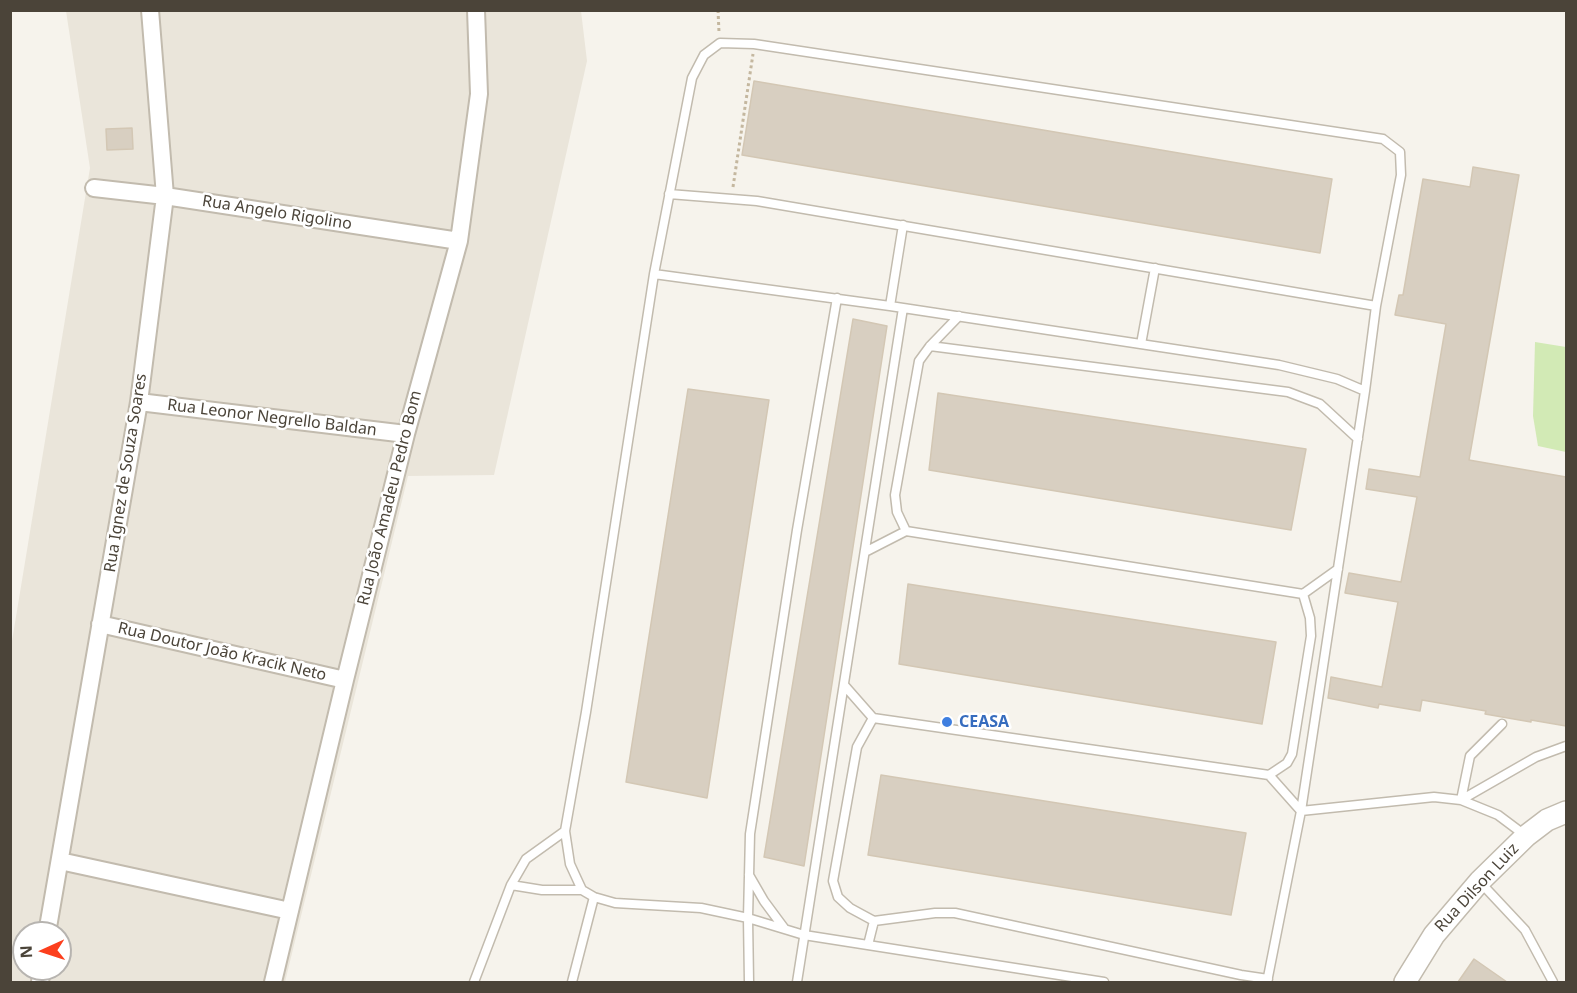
<!DOCTYPE html>
<html>
<head>
<meta charset="utf-8">
<style>
	body { margin:0 }
	#map { position:relative; width:1577px; height:993px; overflow:hidden; background:#f6f3ec; font-family:"Noto Sans",sans-serif }
	canvas { display:block }
	.frame { position:absolute; inset:0; border:12px solid #4b4439; pointer-events:none }
	.north { position:absolute; left:12px; top:921px; width:60px; height:60px; box-sizing:border-box; background:#fff; border:2px solid #b7b4b0; border-radius:50%; rotate:267deg; font-size:16px; font-weight:700; line-height:24px; text-align:center; color:#4b4439 }
	.north::after { content:''; display:block; margin:auto; width:21px; height:27px; background:#fc3f1d; clip-path:polygon(50% 0,100% 100%,50% 72%,0 100%) }
</style>
</head>
<body>
<div id="map">
<canvas width="1577" height="993"></canvas>
<div class="frame"></div>
<div class="north">N</div>
</div>
<script>
const ctx = document.querySelector('canvas').getContext('2d');
ctx.lineJoin = 'round';
function fill(path, color) { ctx.fillStyle = color; ctx.fill(path, 'evenodd'); }
function strokePath(path, color, width, dash) { ctx.strokeStyle = color; ctx.lineWidth = width; ctx.lineCap = dash ? 'butt' : 'round'; ctx.setLineDash(dash || []); ctx.stroke(path); }
function drawText(font, color, halo, rows, align = 'center') {
  ctx.font = font + ' "Noto Sans",sans-serif'; ctx.lineWidth = 5; ctx.setLineDash([]); ctx.textBaseline = 'middle'; ctx.strokeStyle = halo; ctx.fillStyle = color; for (const [text, x, y, turn = 0] of rows) {
    ctx.save(); ctx.translate(x, y); ctx.rotate((+turn || 0) * Math.PI / 180); ctx.textAlign = isNaN(turn) ? turn : align; if (halo) ctx.strokeText(text, 0, 0); ctx.fillText(text, 0, 0); ctx.restore();
  }
}
fill(new Path2D(`
	M66,11H581L587,61L494,475L408,476L285,982H11V647L90,168ZM24,933H60V969H24Z`), '#eae5da');
fill(new Path2D(`
	M1535,342L1566,347V452L1538,446L1533,416Z`), '#d2eab5');
const building = new Path2D(`
	M754,81L1332,179L1320,253L742,155Z
	M132,128L133,149L107,150L106,129Z
	M1473,167L1519,175L1469,460L1566,477V726L1531,720V722L1485,714L1486,711L1422,700L1420,711L1379,704L1378,708L1328,698L1331,677L1382,687L1398,602L1345,593L1349,573L1401,582L1417,497L1366,489L1369,469L1420,477L1446,324L1395,315L1399,295H1403L1423,179L1470,187Z
	M853,319L887,326L804,866L764,857Z
	M688,389L769,400L707,798L626,782Z
	M938,393L1306,449L1291,530L929,470Z
	M908,584L1276,642L1262,724L899,664Z
	M881,775L1246,833L1231,915L868,855Z
	M1474,959L1507,982H1458Z`);
fill(building, '#d8cfc1');
strokePath(building, '#d3c7b4', 1.5);
const service = new Path2D(`
	M669,194L757,201L1376,306
	M654,274L890,306L1279,365L1337,379L1365,391L1301,811L1267,982
	M837,298L797,530L750,834L748,918L804,935L1104,982
	M890,306L903,225
	M1141,344L1155,268
	M930,346L1288,392L1320,404L1358,439
	M906,531L897,512L895,495L919,361L930,346L959,316
	M865,552L906,531L1303,594L1338,569
	M844,685L873,718L1269,775L1301,811L1434,797L1461,800L1498,815L1526,836
	M873,718L857,747L833,881L838,897L850,908L874,921L935,913H955L1241,975L1268,979
	M1502,724L1470,756L1461,800L1536,757L1566,746
	M1269,775L1287,763L1292,754L1311,636L1310,618L1303,594
	M749,875L764,901L784,928
	M1480,882L1525,930L1553,982
	M511,885L542,890H582
	M868,945L874,921
	M474,982L511,885L526,859L565,831
	M572,982L594,897
	M749,982L748,918L701,908L615,903L594,897L582,890L570,864L565,831L586,712L654,274L692,78L704,55L720,43L754,44L1383,139L1400,152L1401,175L1376,306L1365,391
	M797,982L903,308`);
const minor = new Path2D(`
	M94,188L165,196L459,241
	M139,402L406,434
	M100,624L345,680
	M60,861L290,911
	M47,933L139,402L165,196L150,10
	M40,982L42,969
	M273,982L345,680L406,434L459,241L479,94L476,10`);
const tertiary = new Path2D(`
	M1405,982L1434,935L1480,881L1526,836L1547,820L1566,812`);
strokePath(service, '#c2bbae', 11);
strokePath(minor, '#c2bbae', 20);
strokePath(tertiary, '#c2bbae', 24);
strokePath(new Path2D(`
	M718,10L719,32
	M733,187L753,54`), '#c4b79f', 3, [3, 3]);
strokePath(service, '#fff', 8);
strokePath(minor, '#fff', 16);
strokePath(tertiary, '#fff', 21);
for (const [x, y, r, color] of [
	[947,722,6,"#3f7fe0"]
]) { const dot = new Path2D(); dot.arc(x, y, r, 0, 2 * Math.PI); ctx.fillStyle = color; ctx.fill(dot); strokePath(dot, '#fff', 2); }
drawText('16px', '#4b4439', '#fff', [
	["Rua Angelo Rigolino",277,213,9],
	["Rua Leonor Negrello Baldan",272,418,7],
	["Rua Ignez de Souza Soares",126,473,-81],
	["Rua João Amadeu Pedro Bom",390,498,-76],
	["Rua Doutor João Kracik Neto",222,652,13],
	["Rua Dilson Luiz",1477,888,-47]
]);
drawText('bold 16px', '#366cbe', '#fff', [
	["CEASA",959,722]
], 'left');
</script>
</body>
</html>
